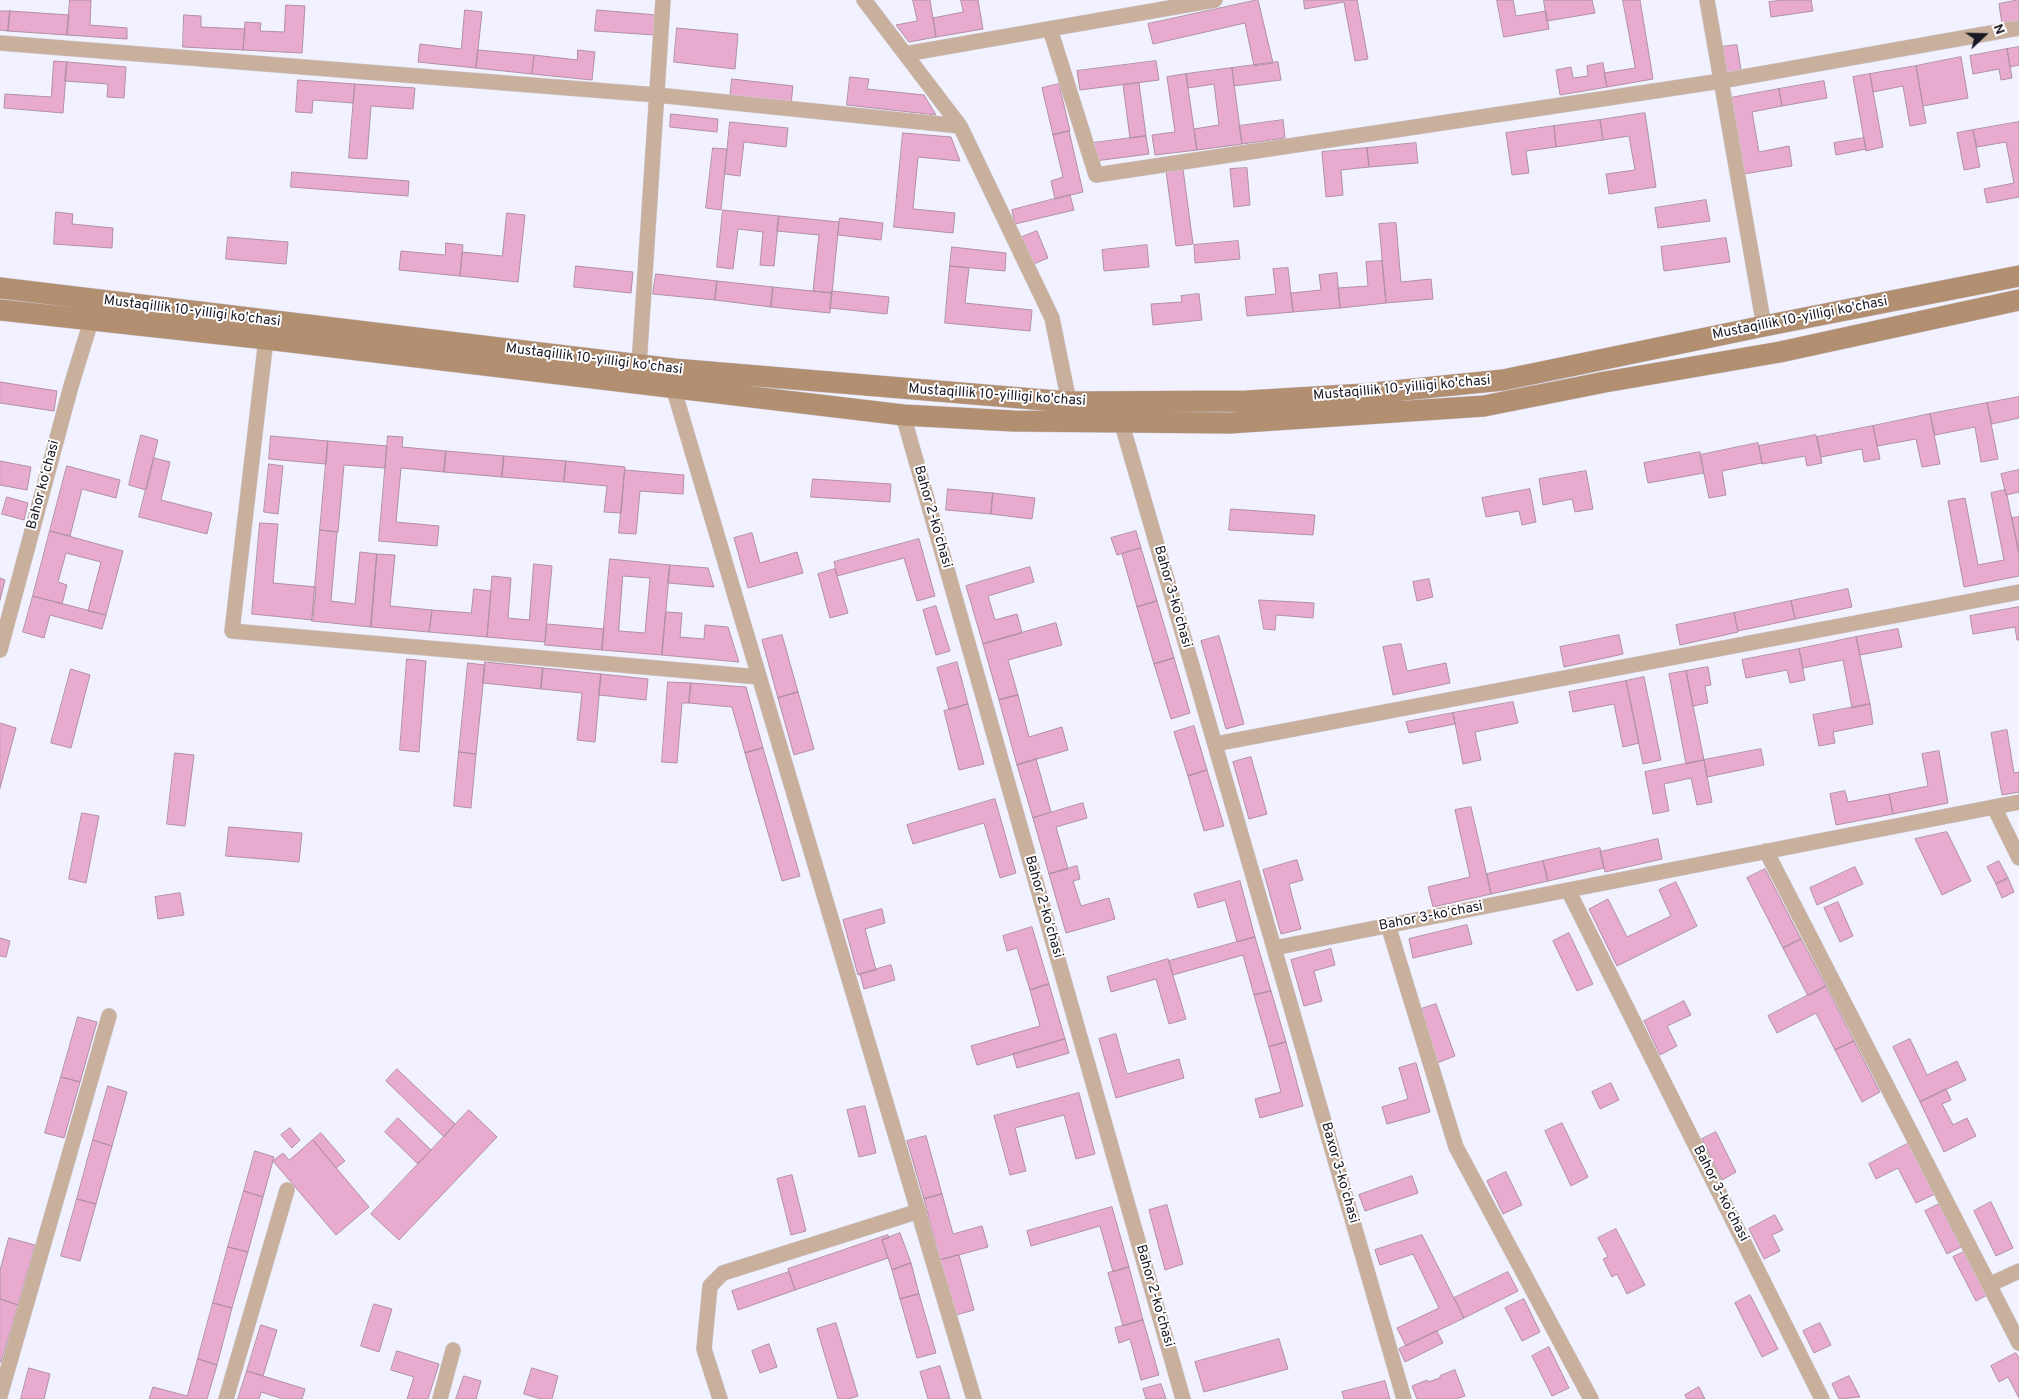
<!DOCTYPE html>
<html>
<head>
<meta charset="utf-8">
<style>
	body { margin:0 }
	#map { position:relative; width:2019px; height:1399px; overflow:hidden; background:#f2f1ff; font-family:Overpass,sans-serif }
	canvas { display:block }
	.north { position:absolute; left:1959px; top:10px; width:50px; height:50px; -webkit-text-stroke:4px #fff; paint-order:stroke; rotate:69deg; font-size:14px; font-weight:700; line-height:20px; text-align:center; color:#191723 }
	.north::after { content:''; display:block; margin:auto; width:18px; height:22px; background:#191723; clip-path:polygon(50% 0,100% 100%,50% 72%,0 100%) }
</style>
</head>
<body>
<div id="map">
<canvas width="2019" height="1399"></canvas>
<div class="north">N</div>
</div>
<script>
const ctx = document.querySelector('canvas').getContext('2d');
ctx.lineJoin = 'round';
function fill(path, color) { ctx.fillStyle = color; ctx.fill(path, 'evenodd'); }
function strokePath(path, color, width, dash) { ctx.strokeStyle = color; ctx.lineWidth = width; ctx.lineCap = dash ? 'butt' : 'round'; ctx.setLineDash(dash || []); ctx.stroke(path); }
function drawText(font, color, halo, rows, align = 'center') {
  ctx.font = font + ' Overpass,sans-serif'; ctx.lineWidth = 4; ctx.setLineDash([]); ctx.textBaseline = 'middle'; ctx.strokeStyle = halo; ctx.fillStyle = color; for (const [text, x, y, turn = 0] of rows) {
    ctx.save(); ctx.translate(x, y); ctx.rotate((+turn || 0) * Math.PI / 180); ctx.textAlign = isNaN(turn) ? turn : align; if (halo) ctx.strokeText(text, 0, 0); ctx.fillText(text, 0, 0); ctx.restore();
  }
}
const building = new Path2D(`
	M70,0H91L90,25L127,28V39L67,35Z
	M913,0H930L936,37L909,42L896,25L917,21Z
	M961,0H978L983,29L936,37L933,18L963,12Z
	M1258,0L1273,63L1254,66L1245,23L1153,44L1148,24Z
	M1304,0H1357L1368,59L1355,61L1344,2L1305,9Z
	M1497,0H1513L1516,16L1546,11L1549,29L1504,37Z
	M1544,0H1592L1595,13L1547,21Z
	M1623,0H1640L1653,79L1607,87L1604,73L1635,68Z
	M1784,0H1811L1813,11L1771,17L1769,2Z
	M2019,0V21L2002,24L1999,4Z
	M286,5L305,6L302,53L243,50L245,22L261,23L260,31L284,32Z
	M465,10L482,12L476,68L418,62L420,44L461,49Z
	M597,10L657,15L655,35L595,31Z
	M0,11H10L8,31L0,30Z
	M10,11L69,15L67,35L8,31Z
	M184,15L201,16V27L245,29L243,50L183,47Z
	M677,28L738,34L735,69L674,62Z
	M1737,45L1741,70L1726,73L1721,47Z
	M2019,47V65L2010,67L2007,49Z
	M2007,49L2012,78L2001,80L1999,69L1973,74L1970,56Z
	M478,50L534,55L532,74L476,68Z
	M578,50L595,52L592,80L532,74L534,55L577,60Z
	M1961,57L1968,98L1923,106L1916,66Z
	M54,61L67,62L63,113L4,108L5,94L51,97Z
	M1156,61L1159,80L1080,90L1077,71Z
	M67,62L126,67L124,98L107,97L108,84L65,81Z
	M1278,62L1281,80L1234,86L1232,68Z
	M1603,63L1607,87L1560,95L1556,70L1571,67L1573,78L1588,76L1587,66Z
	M1916,66L1926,123L1910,126L1903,86L1873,92L1870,74Z
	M1232,68L1242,144L1197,150L1194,129L1219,125L1214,84L1188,88L1186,74Z
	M1186,74L1197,150L1155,155L1152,135L1175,132L1167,77Z
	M1870,74L1883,147L1866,151L1853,77Z
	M850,77L869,79L867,89L924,95L936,115L847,105Z
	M732,79L793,86L791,104L730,98Z
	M298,80L355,84L353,103L313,100L312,113L296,112Z
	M1824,81L1827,98L1782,106L1779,89Z
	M1139,83L1146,136L1130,138L1123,85Z
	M355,84L415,88L413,109L371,106L367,159L349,158Z
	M1059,84L1070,131L1053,135L1042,88Z
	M1779,89L1782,106L1752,112L1759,152L1789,146L1792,166L1744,174L1730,98Z
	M1645,113L1656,187L1609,194L1606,174L1635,170L1629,136L1603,140L1600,120Z
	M671,114L718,119L717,132L670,127Z
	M1283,120L1285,138L1242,144L1239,126Z
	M1600,120L1603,140L1556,147L1554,126Z
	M730,122L788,128L786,147L744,142L740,176L725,174Z
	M2019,122V197L1987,203L1984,189L2014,183L2006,142L1977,147L1973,130Z
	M1554,126L1556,147L1526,151L1529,173L1512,175L1506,133Z
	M1973,130L1980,167L1964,170L1957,133Z
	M1069,131L1083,192L1055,199L1051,181L1063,177L1053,135Z
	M903,133L951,137L960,161L918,157L913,209L955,213L953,233L894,227Z
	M1146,136L1149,154L1095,161L1093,143Z
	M1864,138L1866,149L1836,155L1834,143Z
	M1416,143L1418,163L1369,167L1367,148Z
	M713,148L727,149L721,210L706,208Z
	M1367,148L1369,167L1341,170L1343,195L1326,197L1322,152Z
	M1247,168L1250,205L1234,207L1230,169Z
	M1183,169L1193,244L1176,246L1166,171Z
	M292,172L409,181L408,196L291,187Z
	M1070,195L1074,210L1015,224L1012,210Z
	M1706,200L1710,221L1658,228L1655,208Z
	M723,210L779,216L774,266L760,265L763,232L738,229L733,269L717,267Z
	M56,212L73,214L72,224L113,228L112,248L54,244Z
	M507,213L525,215L518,282L460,276L462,252L502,256Z
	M779,216L839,222L832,293L813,291L819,235L777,231Z
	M840,218L883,223L881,240L838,235Z
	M1396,223L1401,282L1431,279L1433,299L1386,303L1379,224Z
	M1037,231L1048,258L1031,265L1020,238Z
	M228,237L288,242L286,264L226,259Z
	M1726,238L1730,262L1664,271L1661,247Z
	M1238,241L1240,259L1195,263L1194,245Z
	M446,243L463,245L460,276L399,270L401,251L445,255Z
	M1147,245L1149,267L1104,271L1102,250Z
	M952,247L1006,253L1005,271L950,266Z
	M1382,261L1386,303L1340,308L1338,288L1368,286L1366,262Z
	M576,266L633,272L631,293L574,287Z
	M950,266L969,268L965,303L1032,310L1030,331L945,323Z
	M1288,268L1293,312L1247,316L1245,297L1276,294L1273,269Z
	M1337,273L1340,308L1293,312L1291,293L1321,290L1319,275Z
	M656,274L717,281L715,300L653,294Z
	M717,281L773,287L771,307L715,300Z
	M773,287L832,293L830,313L771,307Z
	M832,291L889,297L887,314L830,308Z
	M1199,294L1202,320L1153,325L1151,304L1182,302L1181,296Z
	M0,382L57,391L54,411L0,403Z
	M2019,397V418L1992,424L1987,403Z
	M1987,403L1998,459L1981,462L1975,427L1935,435L1930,414Z
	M1930,414L1940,464L1922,467L1916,439L1877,446L1873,426Z
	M1873,426L1880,459L1864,462L1862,449L1821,457L1817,437Z
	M141,435L158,440L146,490L129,485Z
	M1816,435L1822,463L1807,466L1805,456L1762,464L1759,446Z
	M271,436L328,441L326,464L269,459Z
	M388,436L403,437L402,447L446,451L444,472L401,468L396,522L439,526L437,546L379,541Z
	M328,441L387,446L385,468L344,465L338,532L320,530Z
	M1758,443L1762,463L1722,471L1726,495L1709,498L1700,455Z
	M446,451L504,456L502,477L444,472Z
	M1700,452L1704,473L1648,483L1644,463Z
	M504,456L566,461L564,482L502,477Z
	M154,458L170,462L161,500L212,513L207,534L139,517Z
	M0,461L31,467L27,490L0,485Z
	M566,461L625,467L621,513L604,512L607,486L564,482Z
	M269,464L283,466L278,514L264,512Z
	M67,466L120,480L116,498L82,489L70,536L50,531Z
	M625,470L684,475L683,494L640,491L636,534L619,533Z
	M2019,470V492L2006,495L2001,474Z
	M1586,471L1593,509L1575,512L1572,499L1543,505L1539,479Z
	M813,479L891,484L890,502L811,497Z
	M948,489L993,493L991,514L946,510Z
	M1530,489L1536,522L1522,525L1519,511L1486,517L1482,498Z
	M2005,490L2006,495H2007L2019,554V576L1964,587L1948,501L1965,498L1978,565L2004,560L1991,493Z
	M993,493L1035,498L1032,519L991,514Z
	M7,497L28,503L24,520L2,514Z
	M1231,509L1315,515L1313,535L1229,530Z
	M2019,517V554L2012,518Z
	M260,523L278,524L273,583L316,587L313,620L252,614Z
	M320,530L337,532L331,601L355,604L360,552L377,554L371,627L312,621Z
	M50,531L123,551L106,615L88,611L101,562L66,553L58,582L67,585L62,604L33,596Z
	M1136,531L1141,548L1117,555L1111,538Z
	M752,533L760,563L797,552L803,573L748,588L734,538Z
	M919,539L935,596L917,601L904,558L837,576L834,562Z
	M1141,548L1157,601L1137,607L1122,554Z
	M377,554L395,555L390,606L432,610L429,632L371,627Z
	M610,559L670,565L662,655L602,650ZM623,576L650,578L645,633L619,631Z
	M534,564L552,566L545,642L487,637L492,576L511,578L508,618L529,620Z
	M670,565L708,568L714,587L668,583Z
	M1030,567L1034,582L988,596L995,620L1017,614L1022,633L983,644L966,586Z
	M835,569L848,613L830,618L818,574Z
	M0,578L5,580L0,600Z
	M1429,579L1433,597L1417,601L1413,582Z
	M474,589L491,591L487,637L429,632L432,610L471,613Z
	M1848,589L1852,607L1795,619L1791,601Z
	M33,596L106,615L102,629L50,615L44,638L23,632Z
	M1259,600L1314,603L1313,618L1276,615L1275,630L1264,629Z
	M1157,601L1174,658L1154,664L1137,607Z
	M1791,601L1795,619L1738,631L1734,613Z
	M936,606L950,651L936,655L923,610Z
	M2019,607V640H2017L2015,627L1973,634L1970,616Z
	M666,612L682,613L680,637L704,639L705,625L728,627L739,662L662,655Z
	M1734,613L1738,632L1680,645L1676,625Z
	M1056,623L1062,645L1008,660L1018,695L999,700L983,644Z
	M547,624L604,629L602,650L545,645Z
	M1898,629L1902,647L1860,655L1856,637Z
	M782,635L798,692L778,698L762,640Z
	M1619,635L1623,654L1564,667L1560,647Z
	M1219,636L1244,724L1226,729L1201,641Z
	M1856,637L1870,704L1852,708L1843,660L1803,668L1799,649Z
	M1401,644L1407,671L1446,663L1450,683L1393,695L1383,647Z
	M1799,649L1805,680L1790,683L1787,670L1746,678L1742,660Z
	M1174,658L1190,713L1171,719L1154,664Z
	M407,659L426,661L419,752L400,750Z
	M485,662L543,668L541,689L483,683Z
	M957,662L968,704L949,710L937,668Z
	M468,663L485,665L476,754L459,752Z
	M1708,667L1711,685L1705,686L1708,703L1693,706L1686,671Z
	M543,668L601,674L595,742L577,740L582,693L541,689Z
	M71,669L90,675L71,748L51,743Z
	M1686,671L1704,760L1686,764L1669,674Z
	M601,674L648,679L646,700L599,695Z
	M1644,677L1661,760L1643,764L1626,681Z
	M1626,681L1639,743L1623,747L1614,704L1573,712L1569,692Z
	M668,682L691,683L689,703H682L677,763L662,762Z
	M691,683L746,687L763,748L745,753L732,707L689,703Z
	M798,692L814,749L794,755L778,698Z
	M1018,695L1029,737L1062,727L1068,750L1017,765L999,700Z
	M1513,702L1518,723L1475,732L1481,760L1463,764L1453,713Z
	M968,704L984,764L959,770L944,711Z
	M1870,704L1873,724L1833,732L1835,743L1819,746L1813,715Z
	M1453,713L1455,724L1409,733L1406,722Z
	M0,723L16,728L0,788Z
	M1194,726L1207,770L1188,776L1174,732Z
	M2007,730L2014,773L2019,772V792L2002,795L1991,733Z
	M763,748L800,876L782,881L745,753Z
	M1761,749L1764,765L1707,777L1704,760Z
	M1939,751L1948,803L1893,814L1889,794L1928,786L1922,754Z
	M459,752L476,754L471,808L454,806Z
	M175,753L194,755L185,826L167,824Z
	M1251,757L1267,814L1249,819L1233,762Z
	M1036,759L1051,812L1033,818L1017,765Z
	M1704,760L1712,802L1697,805L1691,778L1664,784L1669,811L1653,814L1645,772Z
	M1207,770L1224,826L1204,831L1188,776Z
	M1845,791L1848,802L1889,794L1893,814L1836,825L1830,794Z
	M995,799L1016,873L1000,878L984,823L913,844L907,825Z
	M1083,803L1087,818L1056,827L1068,869L1049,874L1033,818Z
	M1471,807L1491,894L1433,907L1428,887L1470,877L1455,810Z
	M82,813L99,816L86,883L69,879Z
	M229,827L302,833L299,862L226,856Z
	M1947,832L1971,881L1942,895L1915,839Z
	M1658,839L1662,859L1605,872L1600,852Z
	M1600,848L1604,868L1548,881L1543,861Z
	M1297,860L1303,880L1289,884L1301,929L1281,934L1263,870Z
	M1543,861L1548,881L1491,894L1487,874Z
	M1999,861L2008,878L1996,884L1987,867Z
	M1077,866L1080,879L1073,881L1081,906L1109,898L1115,919L1066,933L1049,874Z
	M1855,867L1863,884L1817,905L1810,888Z
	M1765,869L1801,939L1783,948L1747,878Z
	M2008,878L2014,892L2002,898L1996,884Z
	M1240,881L1255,937L1237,942L1225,900L1198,908L1194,894Z
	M1676,882L1697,926L1617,966L1589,909L1608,899L1627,937L1671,916L1659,890Z
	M180,893L184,915L158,919L155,897Z
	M1838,902L1853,936L1840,942L1824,908Z
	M882,909L885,923L865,929L876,970L858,975L843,920Z
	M1467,925L1472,944L1413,958L1409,939Z
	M1032,927L1049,984L1030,990L1017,948L1007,951L1003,936Z
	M1569,933L1593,984L1577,991L1553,941Z
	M1255,937L1271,991L1254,995L1243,955L1173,975L1169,961Z
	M0,938L10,941L6,957L0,956Z
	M1801,939L1826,986L1808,996L1783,948Z
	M1331,949L1335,965L1314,971L1322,1001L1304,1006L1291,960Z
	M1168,959L1186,1019L1169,1024L1156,979L1111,992L1107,977Z
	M891,965L895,980L864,989L860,974Z
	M1049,984L1065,1039L977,1065L971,1046L1040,1026L1030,990Z
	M1826,986L1854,1041L1835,1050L1816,1013L1777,1033L1768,1016Z
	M1271,991L1286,1042L1269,1047L1254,995Z
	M1684,1001L1691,1015L1667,1026L1677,1046L1660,1055L1644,1021Z
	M1436,1004L1455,1056L1437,1063L1418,1010Z
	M78,1017L97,1022L80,1082L61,1077Z
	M1116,1034L1127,1074L1179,1059L1184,1078L1116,1098L1099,1039Z
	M1065,1039L1069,1053L1017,1068L1013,1054Z
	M1910,1039L1927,1075L1957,1061L1966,1080L1920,1102L1893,1047Z
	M1854,1041L1880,1092L1862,1102L1835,1050Z
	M1286,1042L1303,1106L1260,1118L1255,1099L1281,1092L1269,1047Z
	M1416,1063L1430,1112L1387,1124L1382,1107L1408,1099L1399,1068Z
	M397,1069L455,1124L444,1137L386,1081Z
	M61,1077L80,1082L64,1138L45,1133Z
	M1611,1083L1619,1100L1600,1109L1592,1092Z
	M108,1086L127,1092L112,1146L93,1140Z
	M1946,1089L1951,1100L1942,1104L1953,1125L1967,1118L1976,1136L1944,1152L1920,1102Z
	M1079,1093L1095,1154L1076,1159L1064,1115L1015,1128L1026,1171L1010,1175L994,1116Z
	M865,1106L876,1153L859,1157L847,1110Z
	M469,1110L497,1137L399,1240L371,1214Z
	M398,1118L431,1150L418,1164L385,1132Z
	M1562,1123L1588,1177L1571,1186L1545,1131Z
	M290,1128L300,1140L292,1148L281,1135Z
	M1716,1132L1736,1172L1722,1180L1702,1139Z
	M321,1133L345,1161L336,1168L313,1140Z
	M926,1136L942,1194L924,1199L907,1141Z
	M93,1140L112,1146L96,1204L77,1199Z
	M313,1140L369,1207L336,1235L273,1161L283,1153L289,1160Z
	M1909,1143L1935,1194L1916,1203L1898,1168L1876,1179L1869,1164Z
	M255,1151L274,1157L263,1197L244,1191Z
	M1506,1172L1522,1205L1503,1214L1487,1181Z
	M792,1175L806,1231L791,1235L777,1179Z
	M1412,1176L1418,1193L1365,1211L1359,1195Z
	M244,1191L263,1197L248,1252L228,1247Z
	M942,1194L953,1234L982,1226L988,1247L940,1260L924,1199Z
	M77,1199L96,1204L80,1261L61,1256Z
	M1991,1202L2013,1248L1996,1256L1974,1211Z
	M1939,1204L1961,1247L1947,1254L1925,1211Z
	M1167,1205L1183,1264L1165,1270L1149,1210Z
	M1112,1207L1129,1267L1113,1272L1100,1226L1031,1246L1027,1231Z
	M1775,1215L1783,1230L1772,1235L1780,1251L1764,1259L1749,1229Z
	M1616,1229L1645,1285L1627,1294L1617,1274L1612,1277L1603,1259L1608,1257L1598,1238Z
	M900,1233L911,1263L892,1270L882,1240Z
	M888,1235L889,1238L882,1240L888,1258L795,1290L788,1269Z
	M1422,1235L1464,1318L1406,1346L1397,1328L1439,1308L1413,1254L1380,1265L1375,1250Z
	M9,1238L35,1245L18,1305L0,1299V1271Z
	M228,1247L248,1252L232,1308L213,1303Z
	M1964,1252L1987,1295L1976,1301L1953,1257Z
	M959,1255L974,1310L956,1315L940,1260Z
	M911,1263L919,1294L900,1299L892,1270Z
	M1129,1267L1143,1320L1123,1326L1108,1273Z
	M789,1272L795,1290L738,1310L732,1291Z
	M1508,1272L1518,1291L1464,1318L1454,1298Z
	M919,1294L936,1353L917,1358L900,1299Z
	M1750,1295L1778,1349L1762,1357L1735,1303Z
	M0,1299L18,1305L1,1362H0Z
	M1524,1299L1540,1332L1522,1341L1505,1308Z
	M213,1303L232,1308L217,1365L198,1359Z
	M374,1304L392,1309L379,1352L361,1346Z
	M1143,1320L1159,1375L1141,1380L1130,1339L1119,1343L1115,1328Z
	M836,1323L858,1396L848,1399H838L817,1329Z
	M1820,1323L1831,1345L1814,1353L1803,1331Z
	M261,1325L277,1330L263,1376L247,1371Z
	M1437,1331L1443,1343L1405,1362L1399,1349Z
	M1279,1339L1288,1369L1204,1392L1195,1362Z
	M769,1344L777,1367L760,1373L752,1351Z
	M1549,1347L1569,1388L1552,1396L1532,1356Z
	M397,1351L439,1364L428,1399H407L414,1377L391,1370Z
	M2016,1353L2019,1358V1398L2008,1377L1999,1382L1991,1366Z
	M198,1359L217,1365L207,1399H149L153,1387L187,1396Z
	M940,1366L950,1399H928L920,1372Z
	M29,1368L50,1374L44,1399H21Z
	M532,1368L558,1376L552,1399H541L524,1394Z
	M1455,1370L1465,1396L1456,1399H1417L1412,1386L1427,1380L1428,1382L1440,1378V1376Z
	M247,1371L305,1389L302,1399H283L261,1392L259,1399H238Z
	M464,1376L481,1381L476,1399H456Z
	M1849,1376L1860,1397L1839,1399L1832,1384Z
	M1385,1381L1390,1399H1344L1342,1392Z
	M1161,1384L1166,1399H1146L1143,1389Z
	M1699,1387L1705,1399H1687L1685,1395Z`);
fill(building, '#e9aacf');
strokePath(building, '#b090a2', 1);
const minor = new Path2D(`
	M864,0L960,126L1052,318L1069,402
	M1707,0L1764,326
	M1050,29L1096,175L1721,81L2019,28
	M0,43L657,95L960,126
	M905,54L1215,0
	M266,339L232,631L759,677
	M639,365L663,0
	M673,387L974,1399
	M903,415L1183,1399
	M1121,421L1274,948L1568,890L1822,1399
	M0,650L71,386L91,321
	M1215,744L2019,592
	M1994,807L2019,858
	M1766,851L2019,1343
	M1568,890L2019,802
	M1388,925L1456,1147L1591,1399
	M1274,948L1404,1399
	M1989,1285L2019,1271
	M0,1396L109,1016
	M226,1399L287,1190
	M440,1399L453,1350
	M720,1399L704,1349L710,1286L723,1273L919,1211`);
const secondary = new Path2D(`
	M0,288L674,369L1069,402L1247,401L1364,394L1503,380L1764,326L2019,276
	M0,310L266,339L903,415L1013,421L1230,423L1484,406L1605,382L1780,352L2019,300`);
strokePath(minor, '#cfcedc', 16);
strokePath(secondary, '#cfcedc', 22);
strokePath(minor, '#c8b09c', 15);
strokePath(secondary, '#b28f71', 21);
drawText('14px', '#191723', '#fff', [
	["Mustaqillik 10-yilligi ko'chasi",192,312,7],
	["Mustaqillik 10-yilligi ko'chasi",1800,319,-11],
	["Mustaqillik 10-yilligi ko'chasi",594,360,7],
	["Mustaqillik 10-yilligi ko'chasi",1402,389,-5],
	["Mustaqillik 10-yilligi ko'chasi",997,396,4],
	["Bahor koʻchasi",44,485,-75],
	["Bahor 2-koʻchasi",932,517,74],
	["Bahor 3-koʻchasi",1172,597,74],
	["Bahor 2-koʻchasi",1043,907,74],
	["Bahor 3-koʻchasi",1431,917,-11],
	["Baxor 3-koʻchasi",1339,1173,74],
	["Bahor 3-koʻchasi",1720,1194,63],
	["Bahor 2-koʻchasi",1154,1296,74]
]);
</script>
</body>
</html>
